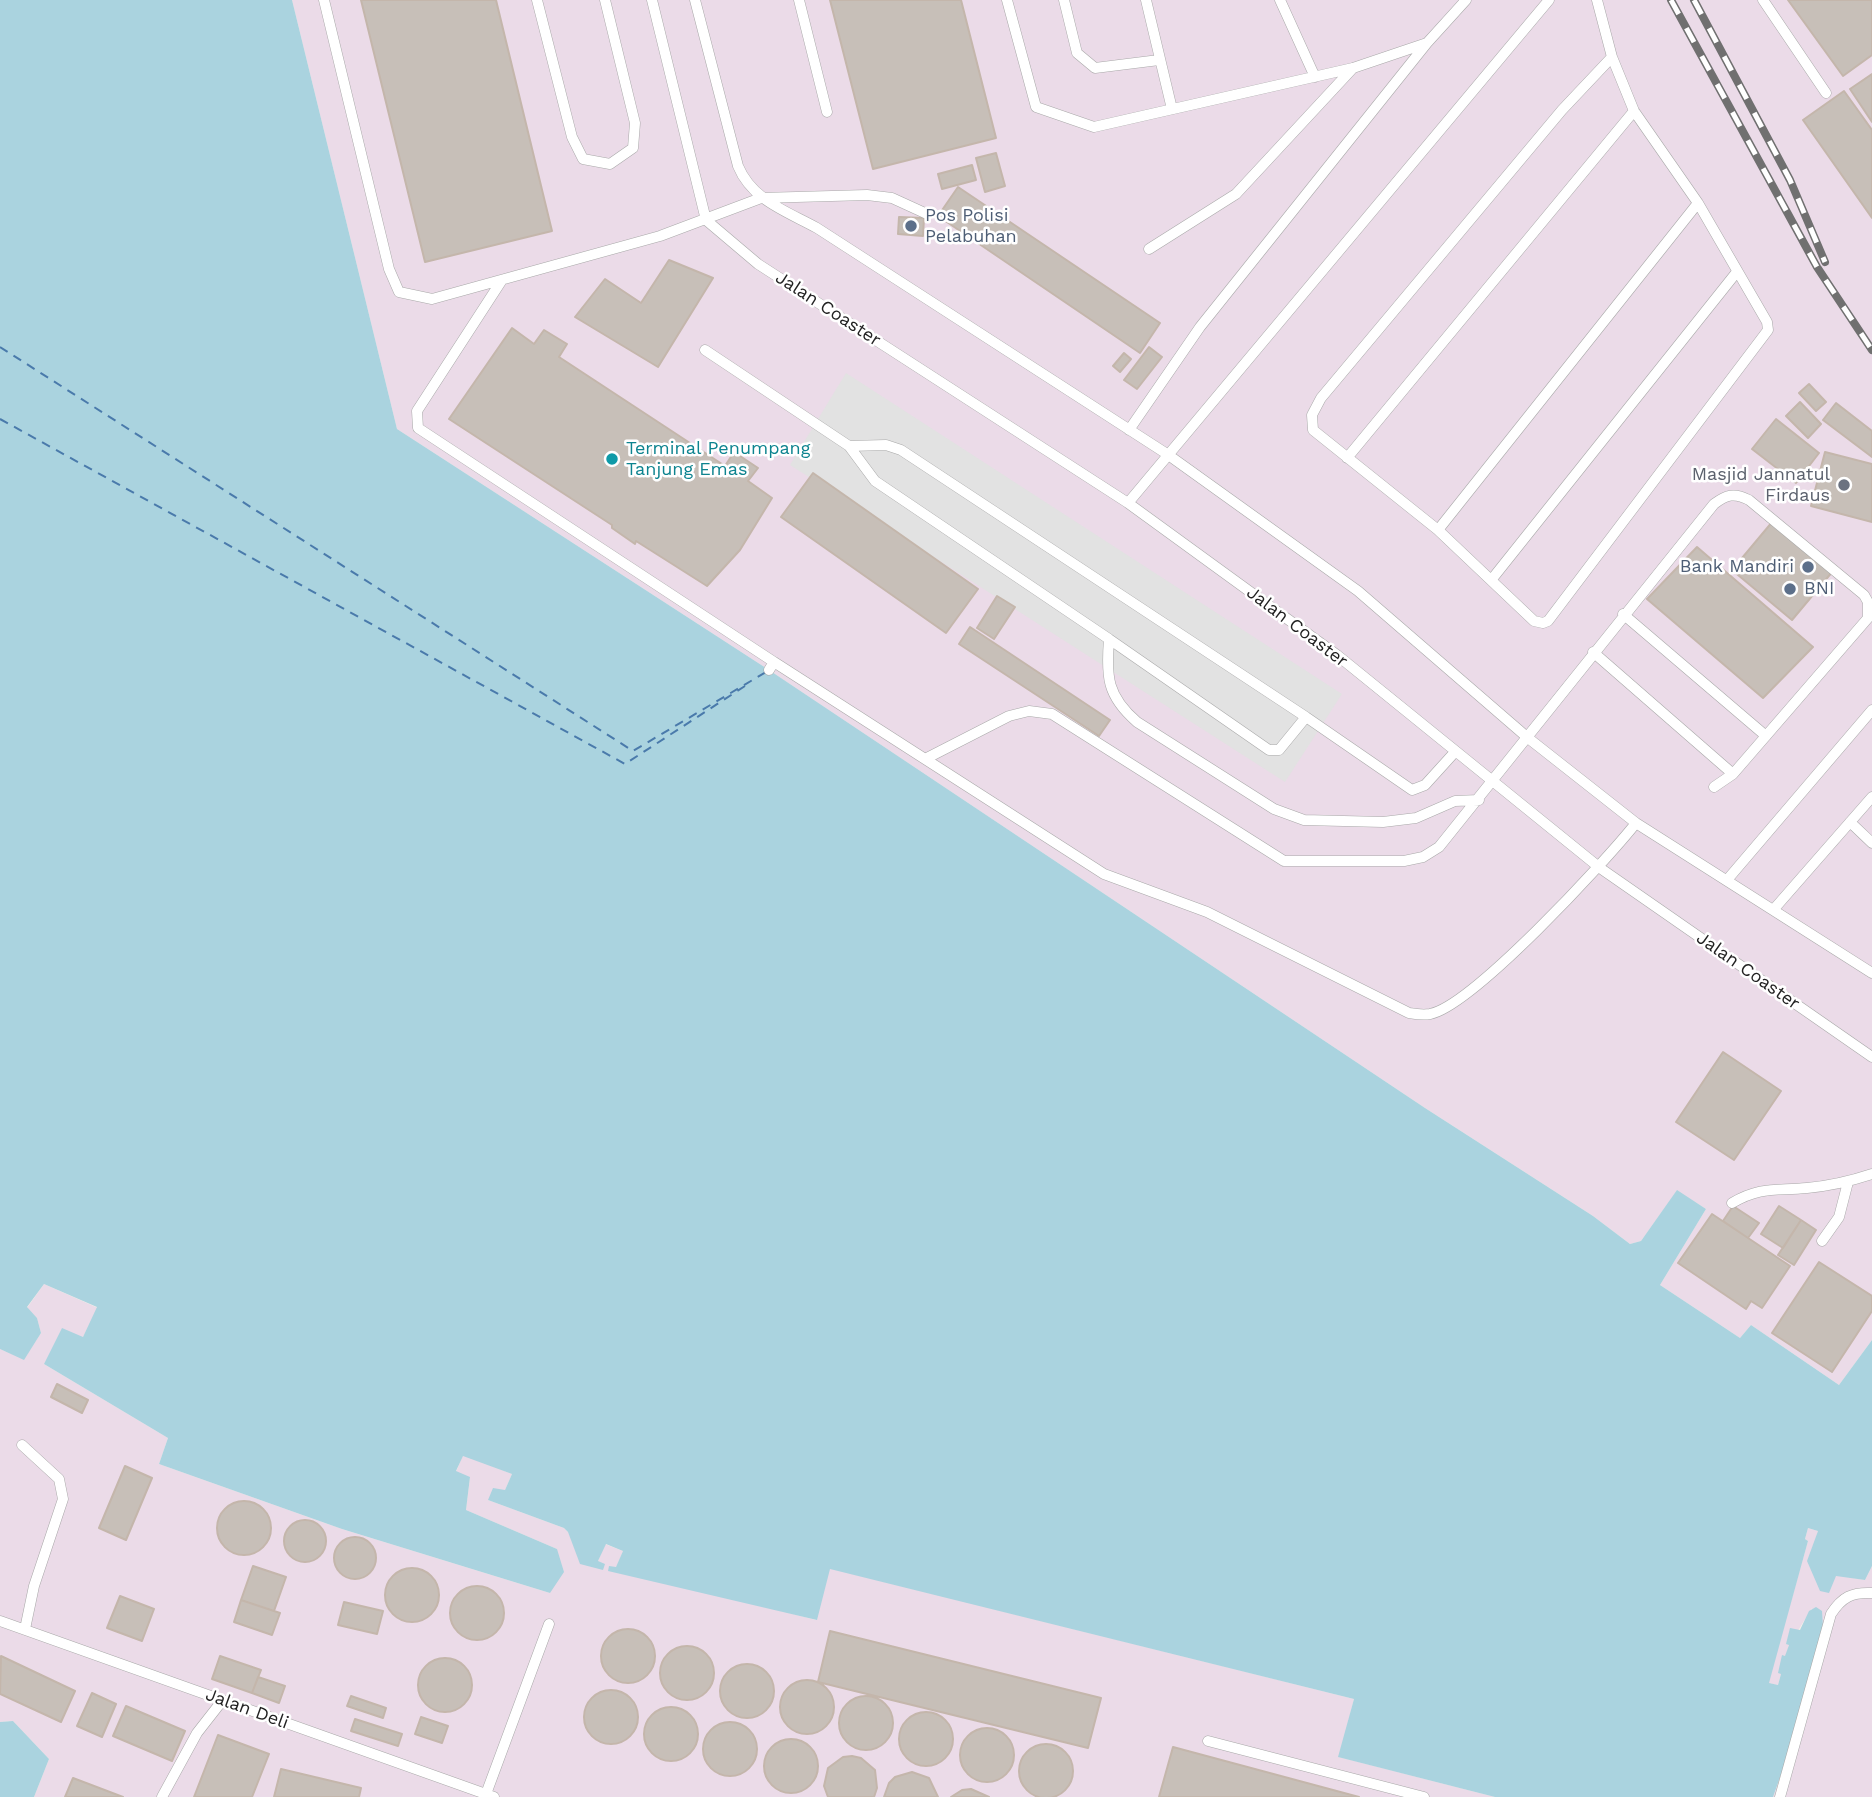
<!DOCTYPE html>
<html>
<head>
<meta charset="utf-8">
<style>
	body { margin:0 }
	canvas { display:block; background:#f2efe9 }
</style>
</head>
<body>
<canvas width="1872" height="1797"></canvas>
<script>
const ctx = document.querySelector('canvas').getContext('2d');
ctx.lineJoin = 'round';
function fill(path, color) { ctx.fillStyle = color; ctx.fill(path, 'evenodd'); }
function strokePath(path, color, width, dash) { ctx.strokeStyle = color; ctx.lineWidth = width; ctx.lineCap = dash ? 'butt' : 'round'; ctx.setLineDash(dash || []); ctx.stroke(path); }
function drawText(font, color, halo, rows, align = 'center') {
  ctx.font = font + ' "Work Sans",sans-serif'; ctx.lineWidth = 5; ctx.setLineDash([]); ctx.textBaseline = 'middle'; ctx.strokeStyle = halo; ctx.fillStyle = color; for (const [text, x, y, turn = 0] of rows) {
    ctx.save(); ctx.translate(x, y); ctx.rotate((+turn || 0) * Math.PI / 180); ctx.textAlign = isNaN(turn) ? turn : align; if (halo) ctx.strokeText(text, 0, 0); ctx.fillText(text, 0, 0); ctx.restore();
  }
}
fill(new Path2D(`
	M292,0H1872V1340L1839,1385L1751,1325L1740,1338L1660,1285L1706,1209L1677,1191L1641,1241L1630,1244L1593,1216L1425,1108L769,670L397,429Z
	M44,1284L98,1308L83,1337L44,1364L168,1438L159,1464L342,1529L550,1593L557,1549L466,1510L470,1478L456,1472L463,1455L512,1474L505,1490L488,1500L564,1528L598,1561L605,1544L623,1551L616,1568L816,1620L829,1568L1354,1699L1339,1757L1495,1797H34L49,1759L13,1721L0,1722V1349L24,1359L41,1333L37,1318L27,1308Z
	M1808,1528L1818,1531L1815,1542L1836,1575L1865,1580L1872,1566V1797H1773L1797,1730L1812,1608L1789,1645L1778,1685L1768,1683L1808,1541L1805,1539Z`), '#ebdbe8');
fill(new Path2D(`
	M846,373L1342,694L1285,782L790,465Z`), '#e2e2e2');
fill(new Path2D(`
	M0,0H292L397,429L769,670L1425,1108L1593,1216L1630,1244L1641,1241L1677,1190L1706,1209L1660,1285L1740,1338L1751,1325L1839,1385L1872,1340V1566L1865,1580L1836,1576L1829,1593L1820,1591L1807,1561L1818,1531L1808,1528L1805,1539L1808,1541L1769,1683L1778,1685L1781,1674L1778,1673L1782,1655L1785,1656L1789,1645L1786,1644L1790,1628L1800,1630L1809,1611L1816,1607L1822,1611L1823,1627L1797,1730L1773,1797H1495L1338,1757L1354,1699L830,1569L817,1620L608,1571L609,1566L616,1567L623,1551L606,1544L598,1561L605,1564L603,1570L580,1564L568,1532L564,1528L488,1500L493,1488L505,1490L512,1474L463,1456L456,1471L470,1477L466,1510L557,1549L564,1572L550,1593L342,1529L159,1464L168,1438L44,1364L62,1328L83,1337L97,1307L44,1284L27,1307L37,1318L41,1333L24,1360L0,1349Z
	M13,1721L49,1759L34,1797H0V1722Z`), '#aad3df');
strokePath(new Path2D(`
	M0,347L633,751L766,672
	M0,419L625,764L745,686`), '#4a7aab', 2, [9, 7]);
const building = new Path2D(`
	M361,0H496L552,231L425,262Z
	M830,0H961L996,138L873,169Z
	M1788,0H1872V55L1843,76Z
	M1872,74V122L1850,89Z
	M1844,91L1872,130V218L1803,120Z
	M996,153L1005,186L985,192L976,158Z
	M972,165L976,180L942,189L938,174Z
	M958,187L1160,323L1140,353L938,216Z
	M899,217L924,218L923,236L898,234Z
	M669,260L713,278L658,367L575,317L605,279L641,303Z
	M512,328L534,344L544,330L567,344L559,357L725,466L734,452L758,468L748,481L772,498L740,550L707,586L636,541L635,544L612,528V525L449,419Z
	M1149,347L1162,357L1137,389L1124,380Z
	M1124,353L1131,359L1120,372L1113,366Z
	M1809,384L1826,402L1816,411L1799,393Z
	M1800,402L1821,424L1808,438L1786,416Z
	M1836,403L1872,431V457L1823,420Z
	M1776,419L1819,453L1796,483L1752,449Z
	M1825,452L1872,464V522L1811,506Z
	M813,473L978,589L946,633L781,517Z
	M1773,521L1833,571L1792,620L1732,570Z
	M1697,547L1813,647L1763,698L1647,599Z
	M997,596L1015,607L994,639L977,628Z
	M970,627L1110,720L1099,736L959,644Z
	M1723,1052L1781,1091L1734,1160L1676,1122Z
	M1733,1206L1759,1223L1748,1238L1723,1221Z
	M1779,1206L1801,1220L1783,1248L1761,1234Z
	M1712,1214L1790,1266L1762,1308L1751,1301L1746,1309L1678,1263Z
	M1801,1220L1816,1230L1794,1265L1778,1255Z
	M1819,1262L1872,1296V1311L1832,1372L1772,1333Z
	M57,1384L88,1400L82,1413L51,1397Z
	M125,1466L152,1478L126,1540L99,1528Z
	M217 1528a27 27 0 1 1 54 0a27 27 0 1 1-54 0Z
	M284 1541a21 21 0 1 1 42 0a21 21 0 1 1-42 0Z
	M334 1558a21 21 0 1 1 42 0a21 21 0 1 1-42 0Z
	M253,1566L286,1577L274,1611L241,1600Z
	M385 1595a27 27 0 1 1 54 0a27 27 0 1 1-54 0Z
	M450 1613a27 27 0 1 1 54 0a27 27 0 1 1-54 0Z
	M120,1596L154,1609L142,1641L107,1628Z
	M241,1600L280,1613L272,1635L234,1622Z
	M344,1602L383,1611L377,1634L338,1625Z
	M601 1656a27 27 0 1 1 54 0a27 27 0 1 1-54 0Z
	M830,1631L1101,1698L1088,1748L818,1682Z
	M660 1673a27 27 0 1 1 54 0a27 27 0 1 1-54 0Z
	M1,1656L75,1691L61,1722L0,1694Z
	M220,1656L261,1670L252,1693L212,1679Z
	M418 1685a27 27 0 1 1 54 0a27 27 0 1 1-54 0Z
	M720 1691a27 27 0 1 1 54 0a27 27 0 1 1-54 0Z
	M258,1677L285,1686L279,1703L252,1693Z
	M780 1707a27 27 0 1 1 54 0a27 27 0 1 1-54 0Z
	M584 1717a27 27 0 1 1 54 0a27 27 0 1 1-54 0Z
	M92,1693L116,1704L102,1737L77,1726Z
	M351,1696L386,1708L383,1718L347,1706Z
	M839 1723a27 27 0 1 1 54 0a27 27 0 1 1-54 0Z
	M126,1706L185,1731L172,1761L113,1736Z
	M644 1734a27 27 0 1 1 54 0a27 27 0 1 1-54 0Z
	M899 1739a27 27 0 1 1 54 0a27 27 0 1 1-54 0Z
	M421,1717L448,1726L442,1743L415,1734Z
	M355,1719L402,1734L398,1746L351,1731Z
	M703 1749a27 27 0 1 1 54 0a27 27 0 1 1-54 0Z
	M960 1755a27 27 0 1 1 54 0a27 27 0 1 1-54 0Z
	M218,1735L269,1754L252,1797H194Z
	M764 1766a27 27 0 1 1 54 0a27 27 0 1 1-54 0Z
	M1019 1771a27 27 0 1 1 54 0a27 27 0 1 1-54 0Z
	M1173,1747L1359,1797H1159Z
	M852,1756L861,1758L875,1770L877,1788L874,1797H828L824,1786L828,1768L843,1757Z
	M281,1769L361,1788L359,1797H274Z
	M912,1772L929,1778L938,1797H884L889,1783L895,1777Z
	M73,1778L123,1797H65Z
	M971,1789L989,1797H951L962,1790Z`);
fill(building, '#c7bfb8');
strokePath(building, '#c4b6ab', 2);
const service = new Path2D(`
	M324,0L389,269L399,292L432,299L660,236L761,198L867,195L892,198L927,214
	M537,0L572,137L583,159L610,164L633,148L635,123L605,0
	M652,0L706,220
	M695,0L738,166C752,200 786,211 817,228L1167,454L1358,591L1528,738L1636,823L1872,973
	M799,0L827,112
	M1007,0L1036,107L1094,127L1353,68L1427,43L1466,0
	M1064,0L1077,53L1095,68L1159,60
	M1146,0L1172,109
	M1280,0L1315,77
	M1597,0L1612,57L1562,110L1321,398L1312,415L1313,430L1438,530L1534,621L1543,623L1548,621L1768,330L1767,322L1698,203L1634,111L1612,57
	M1763,0L1826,93
	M706,220L758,264L1128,503L1337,655L1600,868L1872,1057
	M1149,249L1236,194L1353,68
	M502,280L417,411L418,428L774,662L769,670
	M705,350L849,446
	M1129,430L1200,327L1427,43
	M1347,458L1634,111
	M1128,503L1549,0
	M1438,530L1698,203
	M1492,579L1736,273
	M1623,614L1766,736
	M1109,639L1269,750H1279L1306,717L901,450L886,445L849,446L875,481L1109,639C1106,677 1107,696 1137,722L1274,809L1304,820L1383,822L1416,818L1455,801L1479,800
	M1593,652L1733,774
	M774,662L1104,874L1207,912L1409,1013C1415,1014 1424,1015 1430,1014C1472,1006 1606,861 1636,823
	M1306,717L1412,790L1425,785L1454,753
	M925,759L1009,716L1029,711L1052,714L1284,861H1404L1423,857L1439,847L1714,504C1726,495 1734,492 1749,500L1864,595L1868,602V618L1733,774L1714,787
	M1850,822L1872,843
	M1727,880L1872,710
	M1774,909L1872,797
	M1732,1203C1761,1186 1776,1191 1807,1188C1829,1186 1851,1181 1872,1174
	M1822,1241L1839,1217L1848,1182
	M22,1445L59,1479L63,1499L34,1586L25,1629
	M0,1621L494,1797
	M1208,1741L1424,1797
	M486,1794L549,1624
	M162,1797L197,1733L222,1701
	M1780,1797L1831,1614C1842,1597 1852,1592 1872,1593`);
strokePath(service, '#a9a9a9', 11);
strokePath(service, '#fff', 10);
const rail = new Path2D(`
	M1671,0L1817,267L1872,350
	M1694,0L1790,180L1825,262`);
strokePath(rail, '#707070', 8);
strokePath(rail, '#fff', 5, [16]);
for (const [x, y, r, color] of [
	[911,226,7,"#5c6f8a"],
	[612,459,7,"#0f9aa8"],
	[1844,485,7,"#6b7280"],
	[1808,567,7,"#5c6f8a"],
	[1790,589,7,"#5c6f8a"]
]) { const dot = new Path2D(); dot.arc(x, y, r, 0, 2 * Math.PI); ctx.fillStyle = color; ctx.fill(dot); strokePath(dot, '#fff', 2.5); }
drawText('18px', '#4e5e75', '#fff', [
	["Pos Polisi",925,216],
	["Pelabuhan",925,237],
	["Bank Mandiri",1794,567,"right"],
	["BNI",1804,589]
], 'left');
drawText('18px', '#222', '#fff', [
	["Jalan Coaster",828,309,33],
	["Jalan Coaster",1297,627,37],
	["Jalan Coaster",1748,971,35],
	["Jalan Deli",247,1709,20]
]);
drawText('18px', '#0d838f', '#fff', [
	["Terminal Penumpang",626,449],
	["Tanjung Emas",626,470]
], 'left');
drawText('18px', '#5b616d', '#fff', [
	["Masjid Jannatul",1830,475],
	["Firdaus",1830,496]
], 'right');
</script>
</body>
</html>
